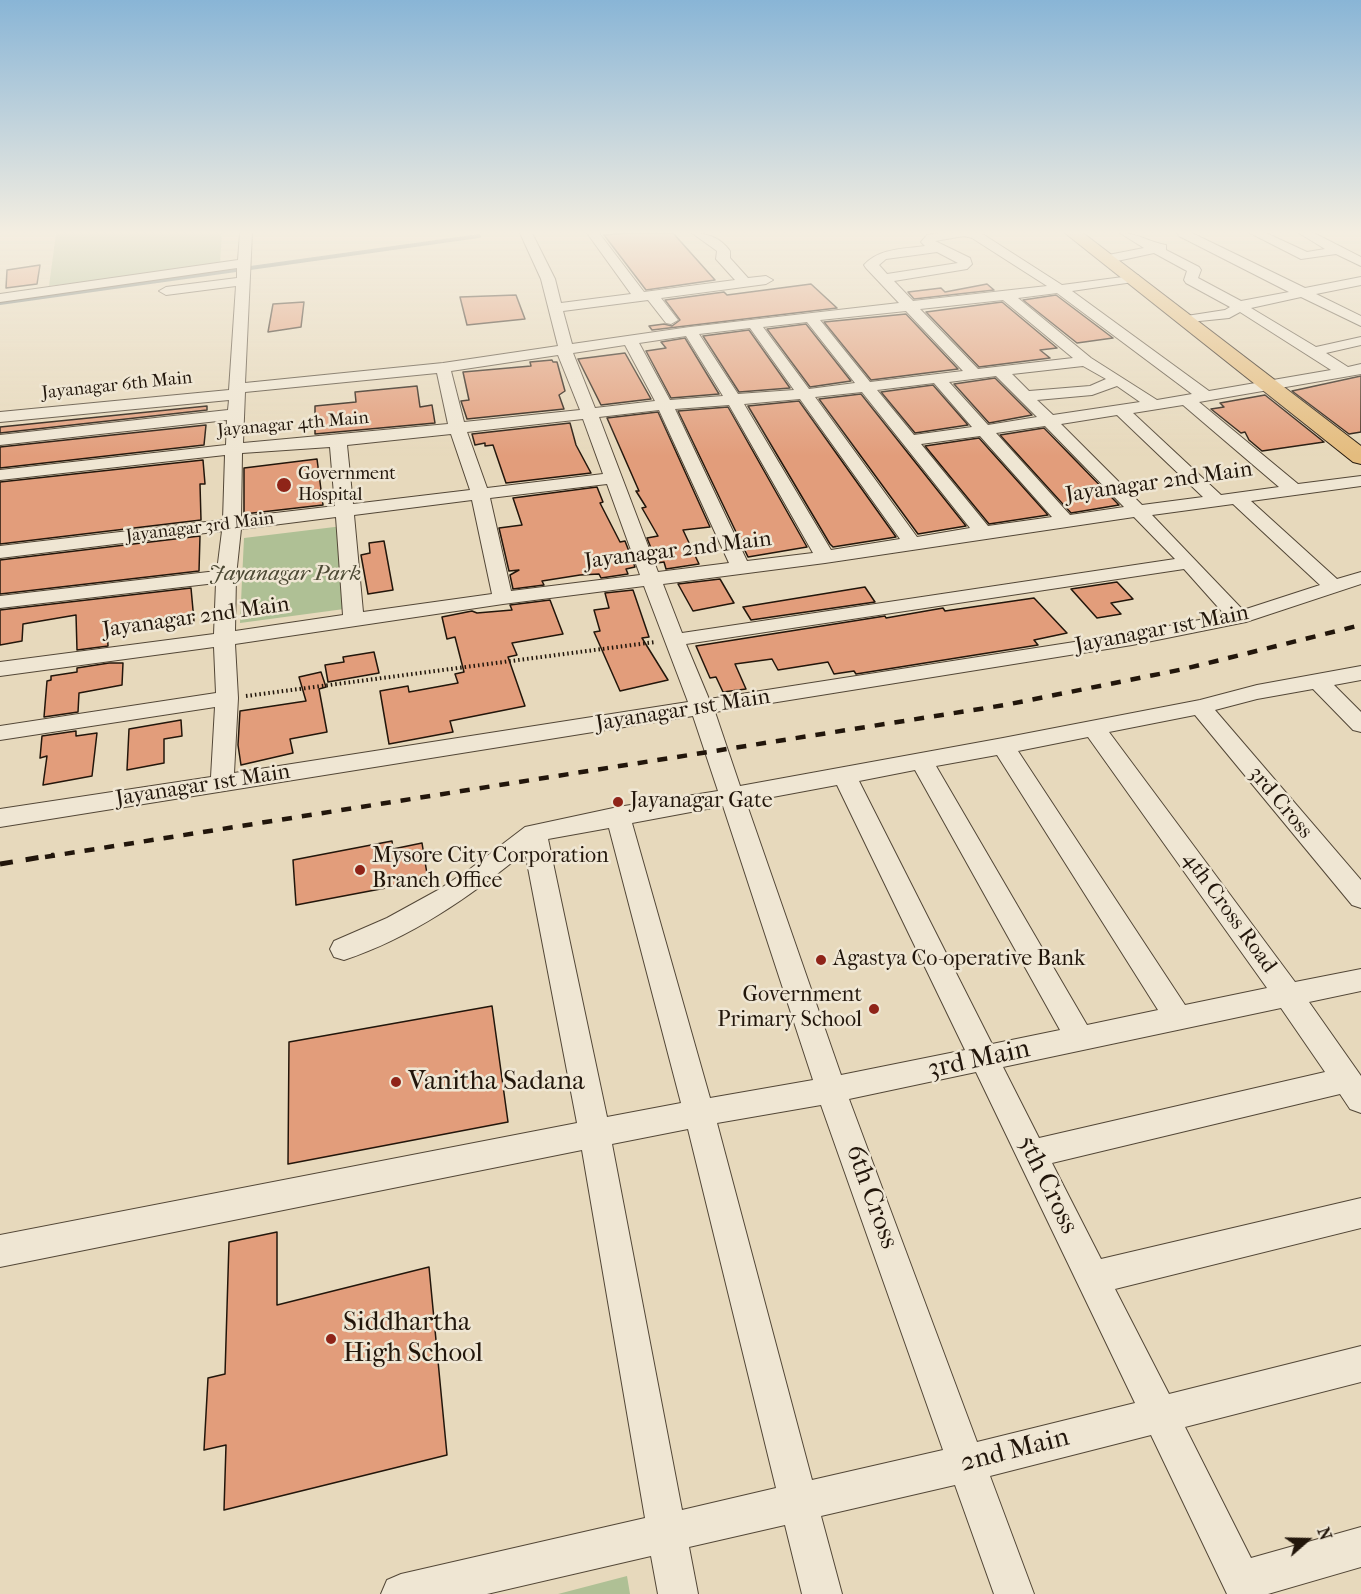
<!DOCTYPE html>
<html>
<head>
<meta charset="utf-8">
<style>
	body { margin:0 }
	#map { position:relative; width:1361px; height:1594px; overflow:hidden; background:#e7d9bc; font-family:"IM FELL French Canon",serif }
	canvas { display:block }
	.north { position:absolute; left:1277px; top:1510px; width:60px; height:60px; -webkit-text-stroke:4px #efe6d3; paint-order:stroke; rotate:70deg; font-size:16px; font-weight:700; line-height:24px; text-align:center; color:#22160b }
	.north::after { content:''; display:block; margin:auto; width:21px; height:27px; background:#22160b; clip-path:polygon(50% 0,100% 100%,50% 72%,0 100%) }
</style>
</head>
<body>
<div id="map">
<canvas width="1361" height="1594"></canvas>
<div class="north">N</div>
</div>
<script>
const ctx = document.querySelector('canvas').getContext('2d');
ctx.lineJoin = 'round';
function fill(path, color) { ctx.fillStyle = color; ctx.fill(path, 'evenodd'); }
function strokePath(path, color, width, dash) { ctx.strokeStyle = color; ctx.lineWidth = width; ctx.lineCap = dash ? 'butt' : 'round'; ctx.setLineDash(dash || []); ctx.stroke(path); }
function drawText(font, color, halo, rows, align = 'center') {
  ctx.font = font + ' "IM FELL French Canon",serif'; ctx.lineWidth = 5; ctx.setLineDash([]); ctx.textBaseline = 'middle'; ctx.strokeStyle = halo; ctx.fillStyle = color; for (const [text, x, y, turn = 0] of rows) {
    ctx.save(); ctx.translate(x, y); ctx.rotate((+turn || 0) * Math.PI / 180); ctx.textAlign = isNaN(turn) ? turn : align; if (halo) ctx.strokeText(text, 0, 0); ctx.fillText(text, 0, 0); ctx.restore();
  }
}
fill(new Path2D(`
	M56,233H222L220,265L49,286Z
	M351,525L359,607L240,623L244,538Z
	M627,1576L630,1594H558Z`), '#afc095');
strokePath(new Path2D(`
	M0,303L479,236`), '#6b7775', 4);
const building = new Path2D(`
	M628,233H673L715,280L646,290L604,235Z
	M40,265L37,284L6,288L7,270Z
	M811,284L837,308L652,330L649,326L664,324L672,326L680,320L665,300L724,292L727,295Z
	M987,284L994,290L914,299L908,292L941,288L945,292Z
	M516,295L525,319L467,325L460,297Z
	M1056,295L1113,338L1077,343L1023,300Z
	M304,302L301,327L268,332L273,304Z
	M1002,302L1057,348L1040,350L1050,358L979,367L926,312Z
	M906,314L958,369L871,380L824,322Z
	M806,324L851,381L810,387L767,329Z
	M749,330L790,388L739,392L703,336Z
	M685,338L719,394L671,398L646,351L666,348L661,342Z
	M625,353L651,399L601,405L578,359Z
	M552,360L553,362H557L565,391L559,395L564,409L467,419L461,401L469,400L463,372L531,366L530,362Z
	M1361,376V432L1349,434L1292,391Z
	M995,378L1032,415L989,423L954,384Z
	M933,385L968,425L915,433L881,392Z
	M417,386L420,407L432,405L435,423L315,434V406L356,402L355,392Z
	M861,394L966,526L918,534L819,399Z
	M1265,395L1324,442L1262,451L1249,440L1245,432L1241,433L1211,409L1224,407L1220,403Z
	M799,401L896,537L833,547L830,544L748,406Z
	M207,406V410L0,433V427Z
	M728,407L807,547L748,557L678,411Z
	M658,412L710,527L683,530L699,564L666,569L664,562L657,563L647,538L658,536L642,508L646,507L636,491H639L607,418Z
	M570,423L576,445L591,473L506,483L493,445L485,446V443L475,445L472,434Z
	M206,425L204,445L0,468V447Z
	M1044,428L1119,505L1071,513L1000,435Z
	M979,438L1048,515L989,524L925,446Z
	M317,459L323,505L244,514V468Z
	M203,460L205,484H200L201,520L0,544V482Z
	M597,487L603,502L600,503L620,542L625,541L635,567L626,569L628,574L601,578L599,574L580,575L542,581L544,585L513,589L510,575L519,570L509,571L499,528L522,525L513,498Z
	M200,536L199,571L0,594V560Z
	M384,541L393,590L368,594L361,555L370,553L369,543Z
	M720,579L734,603L693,611L678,584Z
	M1117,582L1133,599L1111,603L1121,614L1097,618L1071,589Z
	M865,587L875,602L751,620L743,607Z
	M191,588L194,621L174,625L173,620L157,623V619L107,628L108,646L77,650L76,615L23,624L22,641L0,645V610Z
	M633,590L649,637L642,638L668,680L620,691L594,632L600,631L594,610L609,608L605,593Z
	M1034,598L1067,633L1034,640L1038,645L856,674L854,671L834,674L828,662L778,670L772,659L735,664L746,689L723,692L716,677L710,678L696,646L885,616L886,618L943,608L945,611Z
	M550,600L563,634L512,643L517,655L508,657L525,706L450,721L453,732L389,744L380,691L408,686L409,692L458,683L455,674L464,672L455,637L447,639L442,617L472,611L477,613L512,610L510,605Z
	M374,652L379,673L328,682L325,665L344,662L343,657Z
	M109,663H123L122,685L79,693L78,712L44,717L47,681L51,680V676L77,672V668Z
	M321,672L326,687L319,689L327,732L290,739L293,753L241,765L238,745L240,711L306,701L299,677Z
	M181,720L182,736L164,739V763L127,770L129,729Z
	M76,731V736L97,733L92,776L43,785L47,756L40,758L42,736Z
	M392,841L393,849L422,843L428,880L296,905L293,860Z
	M492,1006L508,1122L288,1164L289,1042Z
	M277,1232V1305L429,1267L447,1455L224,1510L226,1445L204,1450L208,1378L225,1374L229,1242Z`);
fill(building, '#e29d7b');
strokePath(building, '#22160b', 1.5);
const minor = new Path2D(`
	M240,233H252L245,383L443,363L558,346L541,279L520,233H532L555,279L561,303L631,294L587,233H599L644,292L735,280L716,259L717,251L692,233C707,233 721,238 730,251V258L748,278L766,276L773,280L766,284L661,298L678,320L671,324L666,323L648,300L563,311L572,344L690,327L899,303L866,268L864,265C879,248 904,249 925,246L921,242L927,235L940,233H981L1062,285L1138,275L1140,278L1138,281L1133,282L1072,291L1209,391L1331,370L1240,312L1229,318L1180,323L1178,320L1180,317L1225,310L1230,307L1186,283L1184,280L1187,271L1154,253L1108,263L1103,262L1101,259L1103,256L1144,248L1120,233C1139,233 1148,242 1166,245V250L1199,267L1201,270L1198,278L1241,301L1289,292L1179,236L1177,233H1192L1305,288L1361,277V285L1316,294L1361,316V326L1301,297L1251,308L1316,347L1361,337V345L1326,353L1348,367L1361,364V374L1199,402L1298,484L1361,476V486L1251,501L1337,579L1361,572V584L1246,622L1132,645L715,712L740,786L1003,738L1200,700L1257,685L1361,666V680L1334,685L1361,712V732L1353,730L1313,689L1257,699L1215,710L1361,880V908L1352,905L1195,715L1109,732L1295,982L1361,969V991L1309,1002L1361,1076V1113L1350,1109L1340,1094L1052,1163L1101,1259L1361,1198V1228L1115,1289L1169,1394L1361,1346V1382L1185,1427L1251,1558L1361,1527V1567L1268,1594H1227L1151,1435L990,1476L1034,1594H994L955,1485L821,1516L842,1594H802L785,1525L689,1547L698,1594H658L651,1556L487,1594H381L387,1580L401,1574L645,1518L582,1150L0,1267V1235L577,1123L525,852C471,896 411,938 344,960L334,957L330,949L334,941L387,918L438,890L470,869L525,827L618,807L718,791L693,716L0,827V809L211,777L215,707L0,740V726L216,693L214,647L0,676V662L214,634L216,583L0,608V596L217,571L222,531L0,558V546L223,520L225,455L0,480V470L226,445L227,420L0,445V435L228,410L229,400L0,422V412L229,390L236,286L166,295L159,291L166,287L237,278V268L0,302V294L238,260ZM964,236L972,238L1047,286L913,301L894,281L967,269L972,264L970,258L935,241ZM937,252L958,263L887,274L879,265L886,259ZM1057,293L1192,394L1157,400L1091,358L1018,298ZM1003,300L1073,358L978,369L920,309ZM906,311L963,371L870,382L820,320ZM807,322L855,383L809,389L763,327ZM750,328L794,390L738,394L699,334ZM686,336L723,396L670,400L639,343ZM625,345L655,401L595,408L573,353ZM558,355L580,410L464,422L451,371ZM1083,366L1106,379L1090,386L1029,391L1012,374ZM437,373L448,424L243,443L245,392ZM996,376L1037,417L988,425L949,382ZM934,383L972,427L914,435L877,390ZM1117,386L1140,402L1053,415L1037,400L1092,395ZM862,392L970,528L917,537L815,397ZM800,399L900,539L831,550L744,404ZM729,405L813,553L747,561L675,409ZM1183,405L1279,487L1221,495L1133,413ZM659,410L729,563L658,572L599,417ZM1117,415L1203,497L1142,505L1061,424ZM583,419L603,474L487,488L467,432ZM1045,426L1124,507L1070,515L996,433ZM451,434L470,490L353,504L347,445ZM980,436L1052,517L988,526L921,444ZM330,447L335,506L241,517L242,453ZM607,484L640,575L511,591L490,498ZM472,500L492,594L363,612L354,515ZM1233,504L1320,585L1243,610L1152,515ZM336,517L343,615L235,631L236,576L241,529ZM1134,517L1175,559L682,633L663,584L825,563ZM1184,569L1225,615L1132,633L709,699L686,644ZM644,586L688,702L234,773L238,698L235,644L503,604ZM1088,737L1267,988L1185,1005L1018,751ZM997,755L1158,1010L1087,1025L936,766ZM915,770L1060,1030L992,1044L859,781ZM837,785L965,1050L841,1075L746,802ZM723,806L813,1080L710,1098L632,823ZM609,828L681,1103L607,1117L548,839ZM1281,1008L1325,1072L1039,1138L1003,1067ZM976,1072L1135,1403L977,1442L849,1099ZM821,1105L943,1450L812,1480L717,1123ZM688,1129L776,1488L682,1510L612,1144Z
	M1250,233H1266L1307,252L1325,249L1299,233H1314L1361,257V266L1336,254L1301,259Z`);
const major = new Path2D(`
	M1065,233H1083L1361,446V464L1353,462Z`);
strokePath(minor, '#534737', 2);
strokePath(major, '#22160b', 2);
strokePath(new Path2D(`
	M246,696L655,642`), '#22160b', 4, [1.5, 3]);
fill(minor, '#efe6d3');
fill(major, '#e4bc7e');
strokePath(new Path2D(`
	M45,857L1005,705L1184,669L1361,625`), '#22160b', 4.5, [10, 10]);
strokePath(new Path2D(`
	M0,864L54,855`), '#22160b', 5, [13, 13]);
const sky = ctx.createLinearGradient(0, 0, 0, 456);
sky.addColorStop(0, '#89b5d6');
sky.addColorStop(0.51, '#f4eee1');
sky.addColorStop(1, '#f4eee100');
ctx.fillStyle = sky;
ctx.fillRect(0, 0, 1361, 456);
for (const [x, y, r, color] of [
	[284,485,8,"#8f2418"],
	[618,802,6,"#8f2418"],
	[360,870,6,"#8f2418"],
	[821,960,6,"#8f2418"],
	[874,1009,6,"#8f2418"],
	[396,1082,6,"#8f2418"],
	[331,1339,6,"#8f2418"]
]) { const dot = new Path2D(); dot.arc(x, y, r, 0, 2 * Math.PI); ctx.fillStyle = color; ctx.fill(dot); strokePath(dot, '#efe6d3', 2); }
drawText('18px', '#22160b', '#efe6d3', [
	["Jayanagar 6th Main",117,386,-6],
	["Jayanagar 4th Main",293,425,-5],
	["Jayanagar 3rd Main",200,528,-7]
]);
drawText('18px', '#22160b', '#efe6d3', [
	["Government",298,475],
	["Hospital",298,496]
], 'left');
drawText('22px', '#22160b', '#efe6d3', [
	["Jayanagar 2nd Main",1159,483,-8],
	["Jayanagar 2nd Main",678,551,-7],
	["Jayanagar 2nd Main",196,618,-8],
	["Jayanagar 1st Main",1162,630,-11],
	["Jayanagar 1st Main",683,711,-9],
	["Jayanagar 1st Main",203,786,-9],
	["3rd Cross",1280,803,50],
	["4th Cross Road",1229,913,54]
]);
drawText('italic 22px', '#4c4934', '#efe6d3', [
	["Jayanagar Park",285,575]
]);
drawText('22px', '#22160b', '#efe6d3', [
	["Jayanagar Gate",630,802],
	["Mysore City Corporation",372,857],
	["Branch Office",372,882],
	["Agastya Co-operative Bank",833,960],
	["Government",862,996,"right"],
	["Primary School",862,1021,"right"]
], 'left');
drawText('27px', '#22160b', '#efe6d3', [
	["3rd Main",979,1060,-12],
	["5th Cross",1047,1185,64],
	["6th Cross",871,1197,70],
	["2nd Main",1015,1451,-14]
]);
drawText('27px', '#22160b', '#efe6d3', [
	["Vanitha Sadana",408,1082],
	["Siddhartha",343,1323],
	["High School",343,1354]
], 'left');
</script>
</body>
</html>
